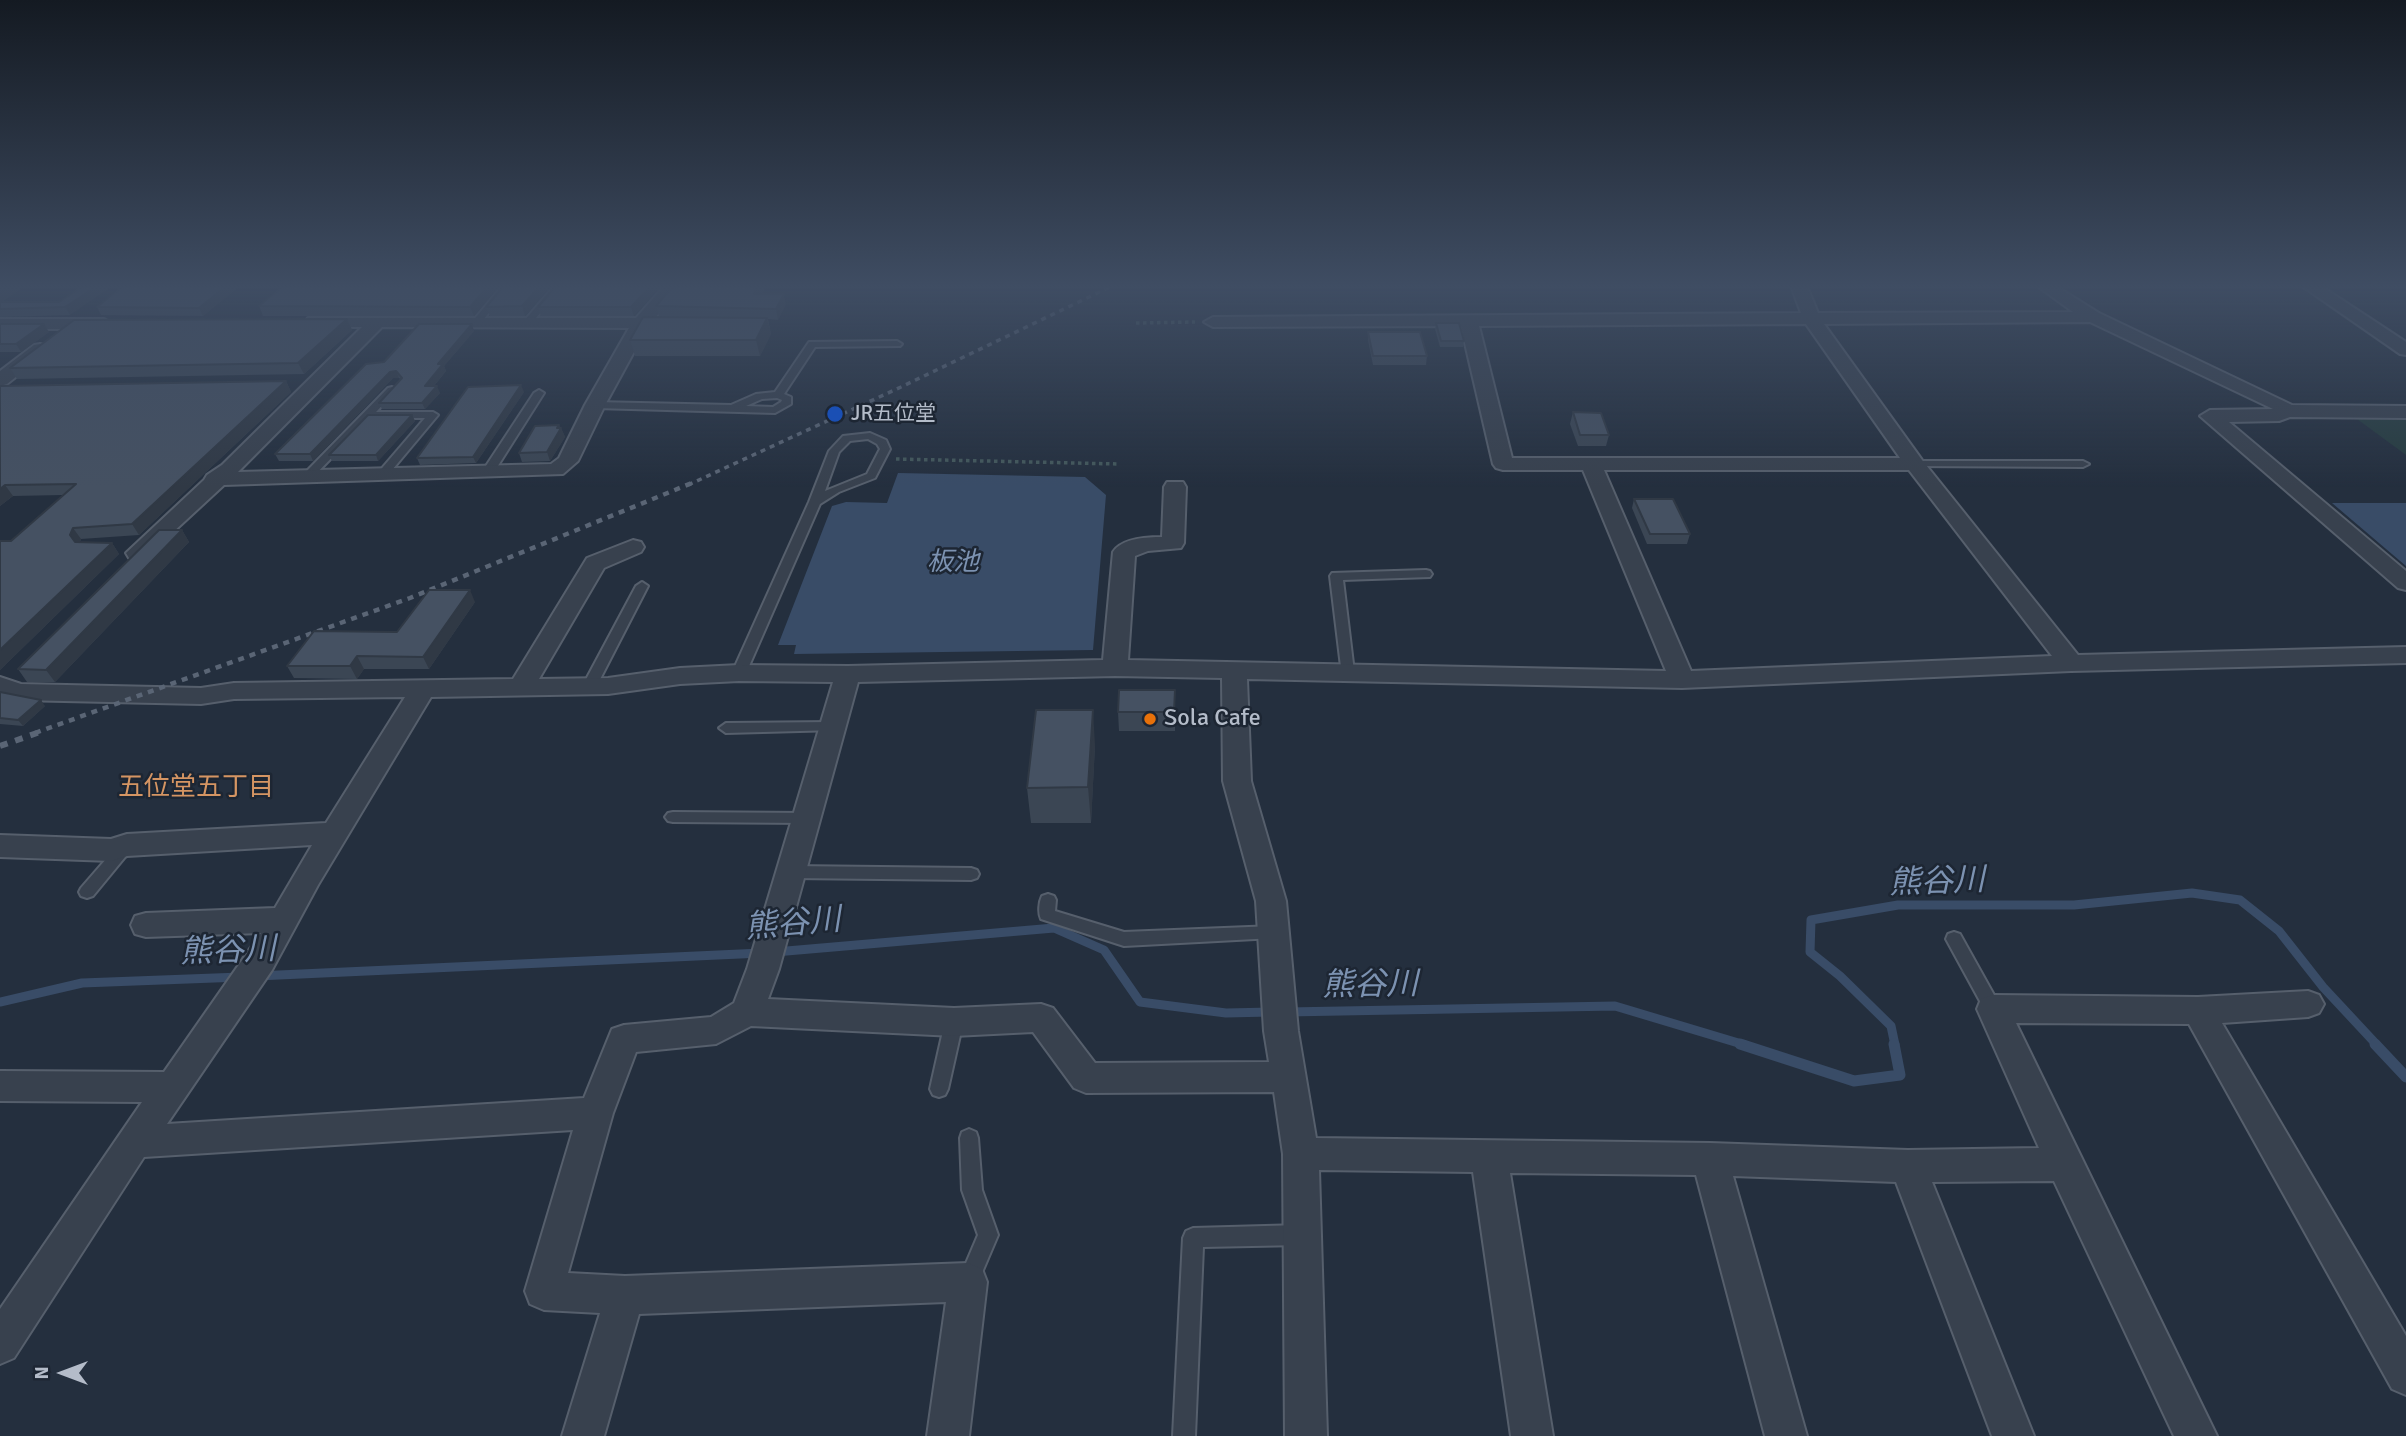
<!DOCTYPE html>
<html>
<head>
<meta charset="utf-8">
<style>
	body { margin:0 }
	#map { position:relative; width:2406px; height:1436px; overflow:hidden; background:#242f3e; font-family:Signika,sans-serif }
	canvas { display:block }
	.north { position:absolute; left:28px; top:1338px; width:70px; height:70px; -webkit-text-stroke:5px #1d2633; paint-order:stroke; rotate:270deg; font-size:19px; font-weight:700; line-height:28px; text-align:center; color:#b4bcc9 }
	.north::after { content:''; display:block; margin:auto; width:24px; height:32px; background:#b4bcc9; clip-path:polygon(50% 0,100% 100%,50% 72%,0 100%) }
</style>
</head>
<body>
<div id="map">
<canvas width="2406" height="1436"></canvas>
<div class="north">N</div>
</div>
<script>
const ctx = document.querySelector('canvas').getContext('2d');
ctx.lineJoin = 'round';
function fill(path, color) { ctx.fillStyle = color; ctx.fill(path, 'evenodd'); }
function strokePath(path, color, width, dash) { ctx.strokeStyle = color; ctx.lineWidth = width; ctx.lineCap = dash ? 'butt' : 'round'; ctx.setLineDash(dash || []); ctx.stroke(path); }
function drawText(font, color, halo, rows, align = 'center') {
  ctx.font = font + ' Signika,"Noto Sans JP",sans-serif'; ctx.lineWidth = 5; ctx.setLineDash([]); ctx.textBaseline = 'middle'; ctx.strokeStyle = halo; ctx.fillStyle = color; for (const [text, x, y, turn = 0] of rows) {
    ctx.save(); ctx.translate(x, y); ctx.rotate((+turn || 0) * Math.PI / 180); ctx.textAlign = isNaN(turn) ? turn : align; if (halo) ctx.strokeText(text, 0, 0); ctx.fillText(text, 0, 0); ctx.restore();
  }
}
fill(new Path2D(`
	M2357,419H2406V455Z`), '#263c3f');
fill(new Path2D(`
	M898,473L1085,477L1106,495L1093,650L794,654L796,645H778L832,506L846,502L887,503Z
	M2332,503H2406V566Z`), '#394c67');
strokePath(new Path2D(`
	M775,952L1054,928L1104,950L1140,1002L1226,1013L1271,1012
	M257,976L762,953
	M0,1002L82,983L241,977
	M1287,1012L1615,1006L1745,1045
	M1895,1045L1891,1026L1840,976L1810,952L1811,920L1898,905H2074L2192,893L2240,900L2279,931L2323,987L2377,1045`), '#394c67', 9);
strokePath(new Path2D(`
	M1740,1044L1854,1081L1900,1075L1894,1044
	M2375,1044L2406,1077`), '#394c67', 11);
const lane = new Path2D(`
	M502,286H511L478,326H472V322Z
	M554,286H563L530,325H524V321Z
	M897,341L902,344L900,346L815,347L784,394L791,397V404L775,413L595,408L590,405L595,402L731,405L756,394L775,392L809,342ZM777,398L782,400L781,402L773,407L746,406L762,399Z
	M392,387L397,390L376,412H433L438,415L387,476H379L377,474L425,418H370L311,479H303V475L388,388Z
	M539,390L544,393L494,472L488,475L484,474L482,472L534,393Z
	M870,433L886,440L890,449L875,478L839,492L820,504L746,673L744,676H734L732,673L809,502L829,451L843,436ZM868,439L877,444L880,449L867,474L825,491L839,452L850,441Z
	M1915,461H2083L2089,464L2083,467L1911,466L1909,464Z
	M1426,570L1430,571L1432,574L1430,577L1343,580L1354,672L1347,676L1342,675L1330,576L1332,573Z
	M642,582L648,586L596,687L594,690H584L582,687L636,586Z
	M832,722L839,727L837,730L726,733L719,728L726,723Z
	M673,812L807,813L812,814L815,818L812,822L807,823L673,822L668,821L665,817L668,813Z
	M125,841L130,843L133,847L130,851L93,896L87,898L81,896L79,892L81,888L120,843Z
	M791,866L971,868L977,870L979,874L977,878L971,880L791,878L785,876L783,872L785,868Z
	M1048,894L1054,896L1056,900L1055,911L1124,932L1274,926L1280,927L1282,932L1280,937L1274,938L1124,946L1041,919C1038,913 1039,902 1042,896Z
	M1954,932L1960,934L1999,1004L2002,1009L1999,1014L1993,1016L1987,1014L1946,939L1948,934Z
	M954,1015L960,1017L963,1022L948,1089L945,1095L939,1097L933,1095L930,1089L945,1022L948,1017Z
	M969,1129L976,1132L978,1138L982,1190L998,1235L975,1289L968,1292L961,1289L958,1282L978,1235L962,1190L960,1138L962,1132Z
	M1301,1225L1308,1228L1311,1235L1308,1242L1301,1245L1203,1247L1195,1436H1173L1183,1238L1186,1231L1193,1228Z`);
const street = new Path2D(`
	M664,286H681L655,318L661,319L664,323L661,327L647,328L605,405L578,461L563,474L224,485L145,558H129L126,553L204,480L207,475L222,465L362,327H314L308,326L305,322L308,318H636ZM382,327L629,328L585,405L559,458L551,464L238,472Z
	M1791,286H1807L1818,313L2073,312L2037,286H2056L2099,313L2292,405L2406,406V418L2290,417L2279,421L2229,422L2406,571V590L2398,588L2200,416L2210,410L2273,409L2090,322L1824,324L1922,460L2078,655L2406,647V663L2071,671L1682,688L1247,679L1251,781L1286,901L1298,1031L1316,1138L1710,1143L1908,1150L2039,1148L1977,1009L1981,999L1993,995L2198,997L2308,991L2319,995L2324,1004L2319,1013L2308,1017L2222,1023L2406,1336V1395L2392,1389L2189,1024L2016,1023L2217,1436H2174L2054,1181L1932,1182L2034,1436H1992L1896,1182L1733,1176L1807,1436H1765L1696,1175L1510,1173L1553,1436H1511L1473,1172L1319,1170L1327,1436H1285L1283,1154L1274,1092L1086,1093L1074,1088L1033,1032L954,1036L751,1026L716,1044L636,1052L613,1113L568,1273L625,1276L968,1263L982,1269L987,1282L969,1436H927L946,1302L639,1314L604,1436H562L600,1313L544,1310L530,1304L525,1291L573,1130L144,1157L14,1358L0,1364V1309L142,1102L0,1101V1071L164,1072L261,933L146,937L135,934L131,925L135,916L146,913L275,908L312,845L127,856L111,861L0,857V835L111,839L127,834L326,823L405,697L234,699L201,704L18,700L0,694V677L21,684L201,688L234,683L513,679L587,558L633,540L641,542L644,547L641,552L604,568L539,679L608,678L680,668L739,665L848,666L1103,660L1113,552C1122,538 1147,537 1162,537L1164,487L1167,482H1183L1186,487L1184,543L1181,548L1148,551L1135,556L1128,660L1666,671L1583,470H1503L1496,468L1493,464L1461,326L1213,327L1204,322L1213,317L1801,313ZM1806,324L1900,458H1512L1479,326ZM1604,470H1909L2052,656L1691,671ZM1115,676L1222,678L1223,781L1256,901L1264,1031L1269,1062L1095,1063L1053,1008L1041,1004L954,1008L768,999L779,969L858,682ZM739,681L833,682L747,969L734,1003L711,1017L624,1025L612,1029L584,1098L167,1124L272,970L318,885L431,697L608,694L680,684Z
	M2302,286H2321L2406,342V355L2400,354Z
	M0,319H104L113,324L104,329H0Z
	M40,344L46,345L49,349L46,353L7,384L0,386V371L34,345Z`);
strokePath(lane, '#565f6c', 4);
strokePath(street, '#565f6c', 4);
strokePath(new Path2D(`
	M1136,323L1195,322
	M896,459L1119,464`), '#44595c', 3.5, [3.5, 3.5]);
fill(lane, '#38414e');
fill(street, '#38414e');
strokePath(new Path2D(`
	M688,485L901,387L1112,286`), '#5a6575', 3.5, [5, 5]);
strokePath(new Path2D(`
	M35,733L410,598L692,483`), '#5a6575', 4.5, [6, 6]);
strokePath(new Path2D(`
	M0,746L40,732`), '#5a6575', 6, [8, 8]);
fill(new Path2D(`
	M0,286H25L2,302H59L83,286L70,315L0,317Z
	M123,286H240L203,316L101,315L97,307Z
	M499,286L474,316H263L259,306Z
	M551,286L525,316H490L486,307Z
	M673,286H766L762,294L786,304L778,320L768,319L771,334L760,356H635L630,340L659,316L656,306Z
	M660,287L634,316H541L538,307Z
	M347,319L352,330L304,374L17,379L10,368Z
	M1436,323L1464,341L1463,347H1440L1435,329Z
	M0,324L49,332L21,352H0Z
	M474,331L444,366L446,371L434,386L440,393L425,409H382L379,403L401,379L399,378H393L313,461H279L275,454L384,362Z
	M1368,332L1427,356L1426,365H1373L1368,340Z
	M286,381L291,392L139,535L81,539L80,542L112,543L119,554L0,670V541H11L63,495L13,496L0,506V386Z
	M524,392L476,463L420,465L417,458Z
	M1573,412L1609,435L1606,446H1578L1570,424Z
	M412,415L415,421L378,461H332L329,455Z
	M559,425L560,428H561L565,437L550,461L522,462L519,453Z
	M1634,499L1690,534L1687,544H1647L1632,508Z
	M182,530L189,542L55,682H27L18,669Z
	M475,602L429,669H364L357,679L294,678L287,666L397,632Z
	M1175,690V731H1119L1118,712Z
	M0,692L45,706L23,726L0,724Z
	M1095,745L1091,823H1031L1027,788Z`), '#3b4654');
fill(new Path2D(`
	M9,286H25L0,303V292Z
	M97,286H113L70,315L65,307Z
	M226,286H240L203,316L199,308Z
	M488,286H499L474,316L470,307Z
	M540,286H551L525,316L522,306Z
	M650,286L660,287L634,316L631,307Z
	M758,286H766L756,304L754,294Z
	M784,294L786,304L778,320L776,309Z
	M767,318L771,334L760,356L756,340Z
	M347,319L352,330L304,374L298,363Z
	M44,324L49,332L21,352L16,344Z
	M472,324L474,331L444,366L446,371L428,393L425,386L438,364Z
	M396,371L399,378H393L313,461L310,454L390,372Z
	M286,381L291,392L139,535L132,524Z
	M521,385L524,392L476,463L473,457Z
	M437,386L440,393L425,409L422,403Z
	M412,415L415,421L378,461L376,455Z
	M559,425L560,429L561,428L565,437L550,461L547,452Z
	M5,485L13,496L0,506V489Z
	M73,528L81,539L78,546L70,535Z
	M182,530L189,542L55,682L46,670Z
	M112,543L119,554L0,670V650Z
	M470,590L475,602L429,669L423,657Z
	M357,656L364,669L357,679L350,666Z
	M41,700L45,706L23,726L18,720Z
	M1093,710L1095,745L1091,823L1088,787Z`), '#303945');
const building = new Path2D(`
	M0,286H9L0,292Z
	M83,286H97L65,307L0,309V302H59Z
	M123,286H226L199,308L97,307Z
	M283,286H488L470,307L259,306Z
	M504,286H540L522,306L486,307Z
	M556,286H650L631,307H538Z
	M673,286H758L754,294H784L776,309L656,306Z
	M643,317L767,318L756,340H630Z
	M347,319L298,363L10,368L74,320Z
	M1436,323H1459L1464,341H1441Z
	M0,324H44L16,344H0Z
	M419,324H472L438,364H443L425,386H437L422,403H379L402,378L396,371L390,372L310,454H275L366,364L384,362Z
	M1368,332H1420L1427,356H1373Z
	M286,381L132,524L73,528L70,535L75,542L112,543L0,650V541H11L76,484L5,485L0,489V386Z
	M521,385L473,457L417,458L468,387Z
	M1573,412L1601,413L1609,435H1580Z
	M368,415H412L376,455H329Z
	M559,425L557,428H561L547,452L519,453L535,426Z
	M1634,499H1673L1690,534H1650Z
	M159,530H182L46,670L18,669Z
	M429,590H470L423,657L357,656L350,666H287L314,631L397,632Z
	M1119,690H1175L1174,712H1118Z
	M0,692L41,700L18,720L0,718Z
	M1036,710H1093L1088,787L1027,788Z`);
fill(building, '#455162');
strokePath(building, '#303945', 2);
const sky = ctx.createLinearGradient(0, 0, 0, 487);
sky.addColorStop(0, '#141a22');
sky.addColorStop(0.59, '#3f4d63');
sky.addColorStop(1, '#3f4d6300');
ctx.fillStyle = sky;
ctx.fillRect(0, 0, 2406, 487);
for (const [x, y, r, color] of [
	[835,414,9,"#1a4fb4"],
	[1150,719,7,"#e8710a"]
]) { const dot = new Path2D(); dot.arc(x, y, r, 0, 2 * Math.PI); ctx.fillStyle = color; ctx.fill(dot); strokePath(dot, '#1d2633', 2.5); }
drawText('21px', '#b4bcc9', '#1d2633', [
	["JR五位堂",851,414]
], 'left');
drawText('24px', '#b4bcc9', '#1d2633', [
	["Sola Cafe",1164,719]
], 'left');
drawText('italic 26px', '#7c92b1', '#1d2633', [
	["板池",953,563]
]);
drawText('26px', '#d59563', '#1d2633', [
	["五位堂五丁目",196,788]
]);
drawText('italic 32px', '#7c92b1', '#1d2633', [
	["熊谷川",1937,883,-2],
	["熊谷川",793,925,-5],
	["熊谷川",228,952,-2],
	["熊谷川",1370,986,-1]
]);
</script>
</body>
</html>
